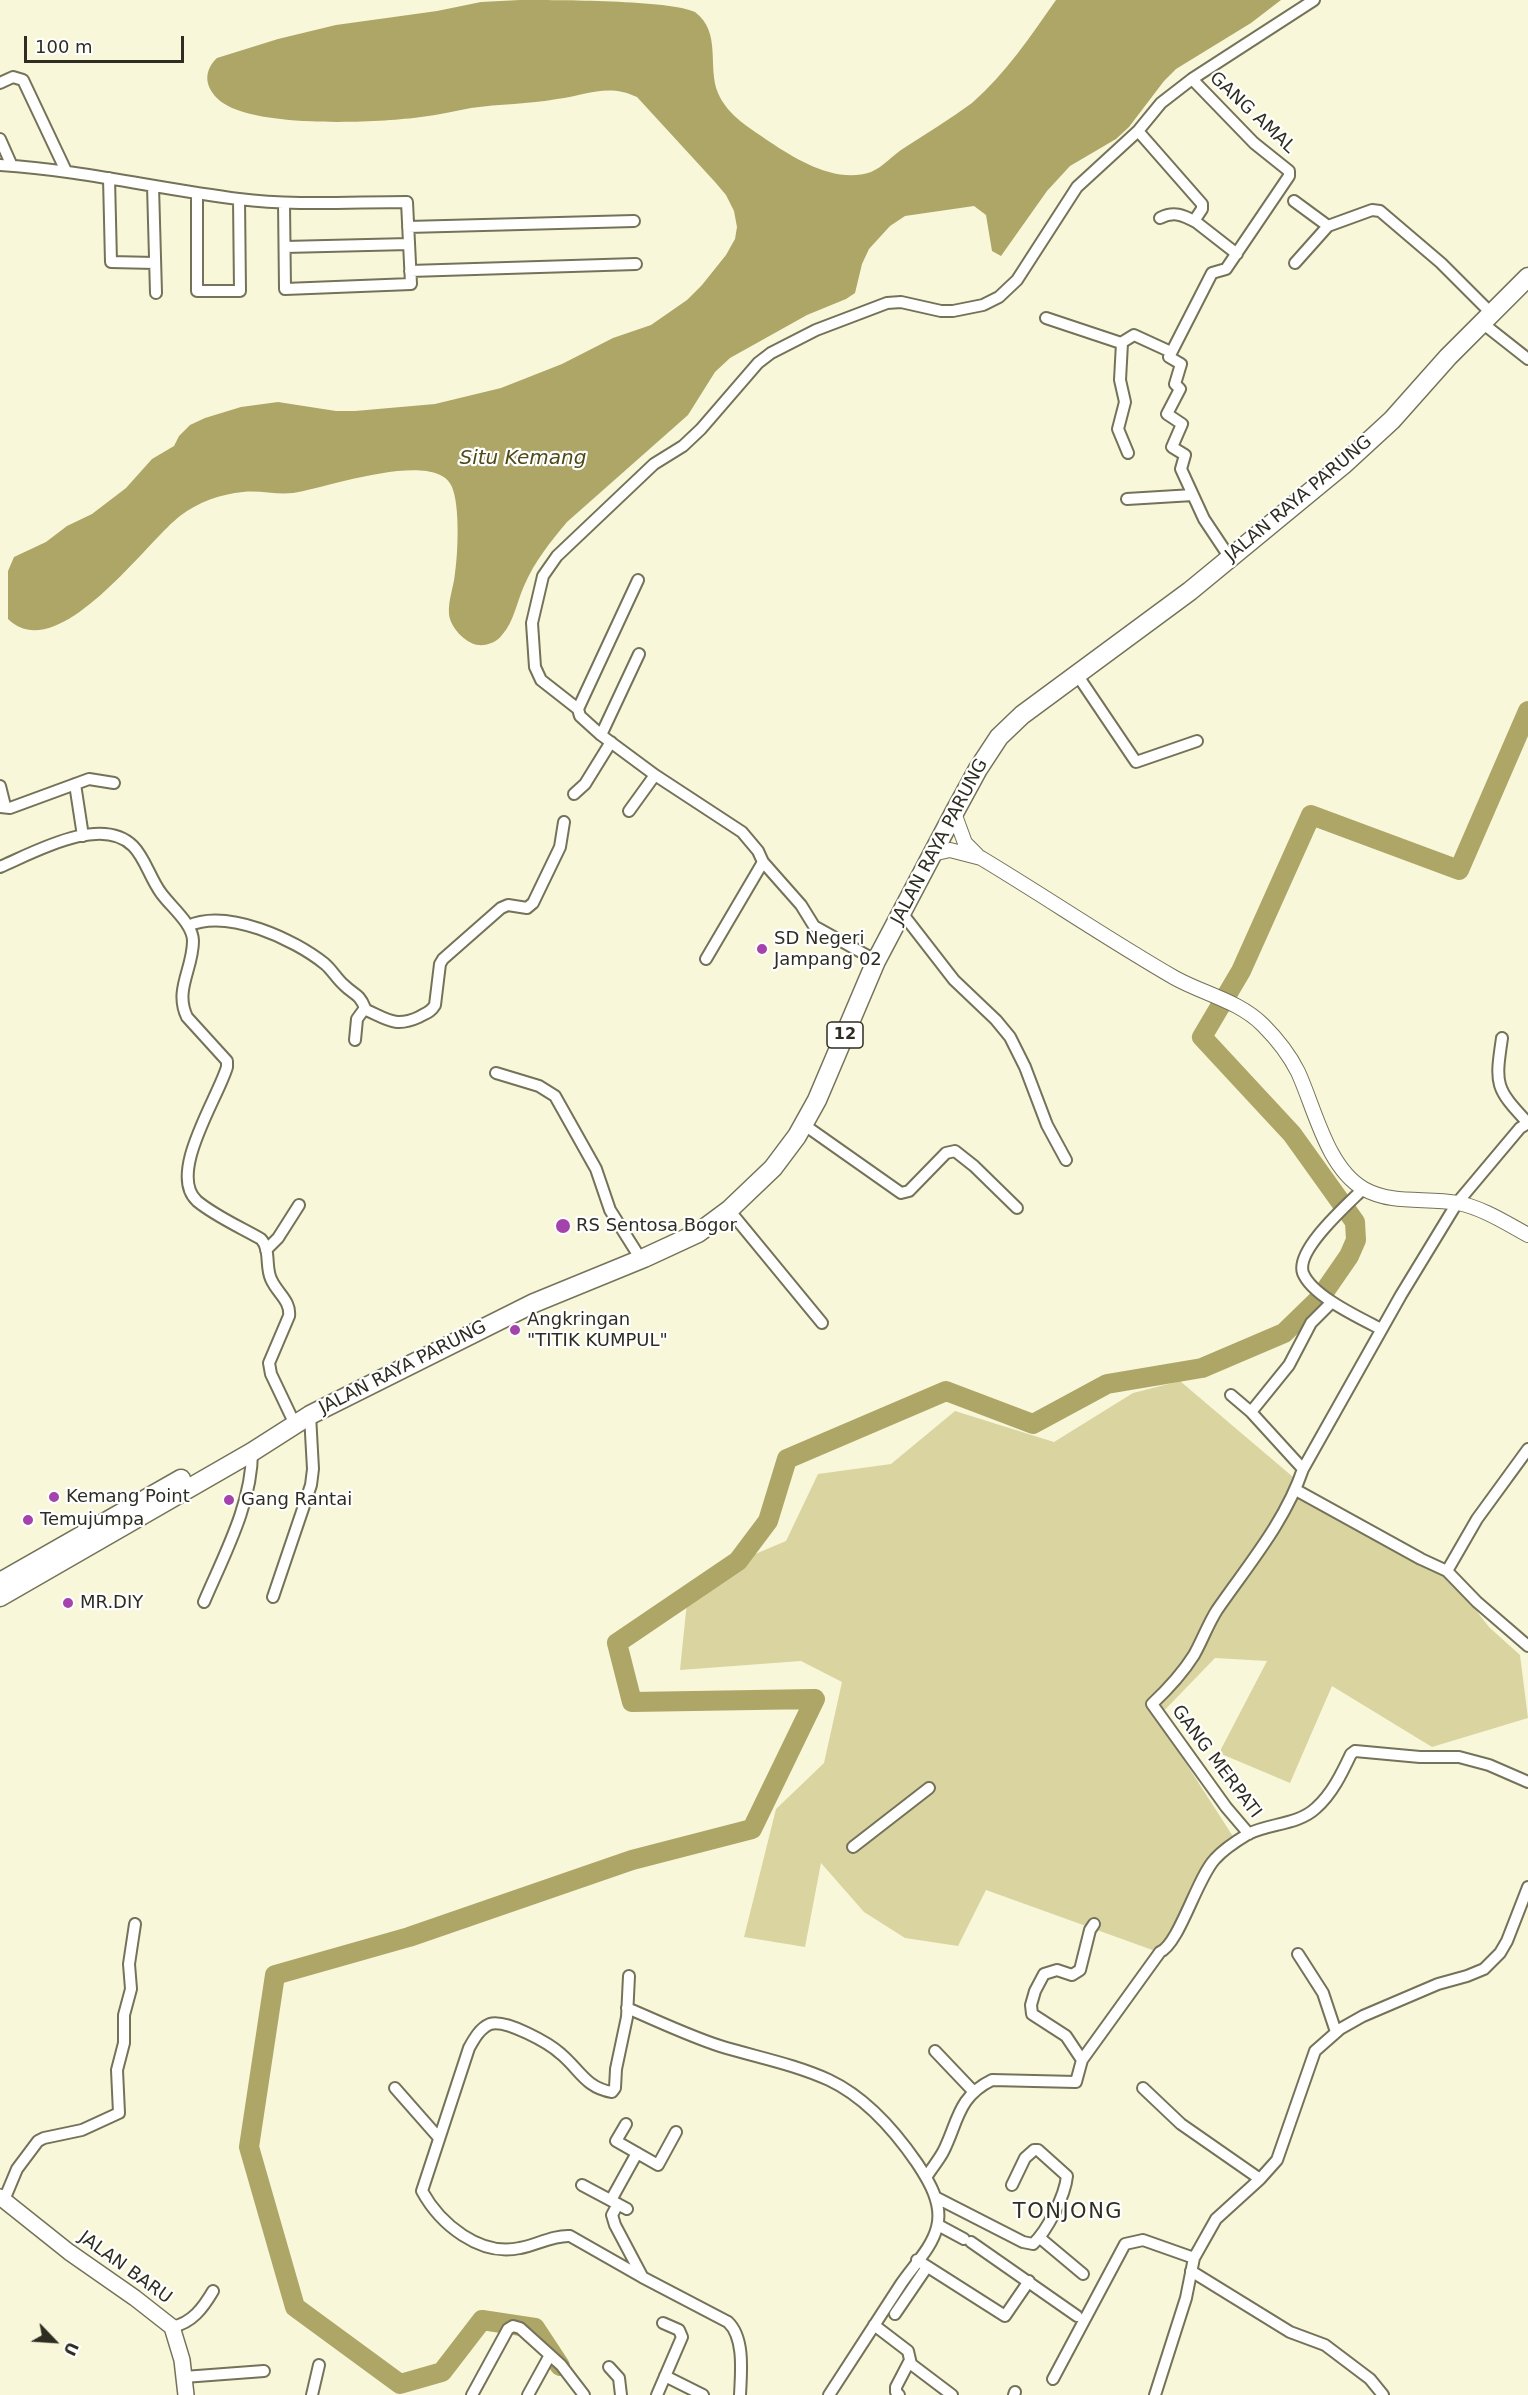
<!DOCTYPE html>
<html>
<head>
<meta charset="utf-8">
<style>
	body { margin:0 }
	#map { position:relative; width:1528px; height:2395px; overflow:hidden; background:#f9f7da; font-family:"DejaVu Sans",sans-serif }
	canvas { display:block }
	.north { position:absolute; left:24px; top:2311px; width:60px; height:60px; -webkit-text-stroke:4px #fff; paint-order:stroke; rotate:115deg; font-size:16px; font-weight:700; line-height:24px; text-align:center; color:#2e2d22 }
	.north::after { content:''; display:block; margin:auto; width:21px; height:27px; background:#2e2d22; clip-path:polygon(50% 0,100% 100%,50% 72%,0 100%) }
	.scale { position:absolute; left:24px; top:36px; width:160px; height:27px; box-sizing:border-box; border:3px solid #2e2d22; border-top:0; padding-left:8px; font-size:18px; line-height:21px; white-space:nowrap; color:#2e2d22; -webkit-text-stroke:4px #fff; paint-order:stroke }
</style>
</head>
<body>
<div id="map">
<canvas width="1528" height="2395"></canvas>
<div class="north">U</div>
<div class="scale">100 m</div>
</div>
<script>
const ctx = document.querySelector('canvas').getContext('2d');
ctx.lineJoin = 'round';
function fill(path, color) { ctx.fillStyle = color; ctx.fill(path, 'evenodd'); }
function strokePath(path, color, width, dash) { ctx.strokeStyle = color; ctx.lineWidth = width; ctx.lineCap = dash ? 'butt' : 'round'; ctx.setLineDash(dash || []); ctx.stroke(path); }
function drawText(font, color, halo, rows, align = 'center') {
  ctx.font = font + ' "DejaVu Sans",sans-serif'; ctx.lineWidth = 4.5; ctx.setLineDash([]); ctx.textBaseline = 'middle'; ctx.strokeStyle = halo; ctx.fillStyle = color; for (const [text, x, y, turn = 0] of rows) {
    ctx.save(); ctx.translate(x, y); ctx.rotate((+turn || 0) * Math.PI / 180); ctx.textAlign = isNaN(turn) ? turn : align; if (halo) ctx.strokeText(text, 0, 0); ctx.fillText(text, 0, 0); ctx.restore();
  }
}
fill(new Path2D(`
	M1180,1381L1306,1488L1450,1577L1489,1627L1520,1655L1528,1718L1432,1747L1332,1686L1290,1783L1219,1753L1267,1661L1215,1658L1157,1718L1234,1838L1185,1904L1158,1952L986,1890L958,1946L905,1938L864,1912L821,1863L805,1947L744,1937L776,1809L824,1763L842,1682L801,1661L680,1670L689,1582L786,1541L818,1474L891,1464L955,1411L1054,1442L1133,1393Z`), '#dad5a0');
fill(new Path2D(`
	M520,0C556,0 670,0 695,12C722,32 707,67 718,93C728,116 750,128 770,142C797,160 836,184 871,172C883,167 893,155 904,148C927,133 950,119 972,103C1006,73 1030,37 1056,0H1281L1251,23L1176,69L1164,81L1129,127L1116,139L1070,166L1047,191L1001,256L992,251L986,215L974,206L905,216L890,226L869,249L862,264L855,293L846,299L807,315L730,358L715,372L688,415L567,522C551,541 534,562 524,586C517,601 514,622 502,635C497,642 487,646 478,645C465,643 450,627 449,614C448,600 454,586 455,573C458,553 460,506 452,487C436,448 324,489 293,493C276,495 260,490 243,492C221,494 198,502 180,516C146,542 58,668 8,619V571L14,557L46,542L67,526L92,514L126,488L152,459L174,446L179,436L190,425L205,418L241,407L278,402L336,411H355L435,404L501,388L562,364L613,338L651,325L687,300L702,285L726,255L735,239L737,227L734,211L726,195L715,182L637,97C608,83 587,95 557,99C529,104 499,104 471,108C454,111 438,115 421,117C377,123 259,128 223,103C206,91 201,73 217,58L278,39L336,25L437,11L481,2Z`), '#ada667');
strokePath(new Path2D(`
	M560,2366L535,2328L482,2320L442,2372L400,2384L295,2307L249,2147L275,1975L409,1937L632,1860L752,1829L815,1699L632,1702L617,1643L738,1561L768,1521L787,1459L946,1391L1033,1424L1107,1384L1202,1368L1284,1333L1320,1298L1349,1256L1356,1240L1355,1222L1292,1134L1202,1037L1241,971L1311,815L1459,870L1528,711`), '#ada667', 20);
const minor = new Path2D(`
	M1192,79L1254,143L1289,171V176L1226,269L1212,273L1169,357L1181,364L1175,384L1180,389L1167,414L1182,424L1172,447L1185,455L1181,469L1204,519L1226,552
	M0,83L13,77L23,80L66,171
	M1138,131L1202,204V209L1196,218V222L1237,254
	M0,139L12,166
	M0,165C81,170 159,189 239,199C294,206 351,202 407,202L411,284L285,289L284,203
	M109,178L111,262L155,263
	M153,186L156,293
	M197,193V291H240L239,199
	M1294,201L1328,226L1372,210L1380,211L1441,263L1485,307
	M1160,218C1174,211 1183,215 1196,222
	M408,227L634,221
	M285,247L409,244
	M1295,263L1328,226
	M410,271L636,264
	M1046,318L1121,343L1134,335L1171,352
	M1481,322L1528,359
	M1122,343L1120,380L1125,402L1118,429L1128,453
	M1127,499L1193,495
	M638,580L578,709L580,716L601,735L655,775L742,832L758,851L763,862L801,905L814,926L868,956
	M1078,676L1136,762L1197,741
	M578,709L541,680L535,667L532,623L543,576L557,556L654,464L683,446L701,429L758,363L771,353L816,330L887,303L901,302L941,311H953L983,305L999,297L1017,280L1077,187L1138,131L1161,103L1192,79L1314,0
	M601,735L639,654
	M75,784L83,836
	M0,786L5,806
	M574,794L585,784L611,742
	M0,807L10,808L89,779L114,783
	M629,811L655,775
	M0,867C33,853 101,814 133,846C145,858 150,878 161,893C171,907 193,924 193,941C193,969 174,990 187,1017L227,1061V1067C218,1098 167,1174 197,1201C215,1216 240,1227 261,1239C271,1250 265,1266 271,1279C277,1293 291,1301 289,1316L269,1363L271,1374L291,1416
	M902,913L954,980L996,1020L1010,1037L1025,1067L1047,1125L1066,1160
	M188,926C227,908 294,939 325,964C332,970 337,979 344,985C354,995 359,993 365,1008L357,1019L355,1040
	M706,959L763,862
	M364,1009C387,1019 395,1028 419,1017C426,1013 431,1012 435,1005L440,964L443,959L501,908L508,905L527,908L533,903L560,847L564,822
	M1502,1038C1495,1085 1495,1088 1528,1123
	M496,1073L539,1086L555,1096L596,1169L610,1210L637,1253
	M803,1124L901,1193L909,1191L946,1153L955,1151L974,1166L1017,1208
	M1363,1189C1348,1204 1295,1250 1303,1273C1312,1296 1360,1318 1381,1329
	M729,1210L822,1323
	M266,1250L278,1238L299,1205
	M1231,1395L1251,1412L1303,1469
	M1251,1412L1289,1365L1311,1323L1332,1302
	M1296,1490L1421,1559L1447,1571L1477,1602L1528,1646
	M1447,1571L1477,1519L1528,1449
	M273,1597L311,1485L313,1469L310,1415
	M204,1602C224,1555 252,1504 252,1452
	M1249,1834L1226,1807L1152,1704C1168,1689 1182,1674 1194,1655C1202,1641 1208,1624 1217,1610C1248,1565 1285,1522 1303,1469L1401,1295L1457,1203L1520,1128L1528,1123
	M853,1847L929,1788
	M1298,1954L1323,1993L1336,2032
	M629,1976L627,2017L616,2069L615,2088L612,2092C586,2088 580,2070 561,2054C549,2043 506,2019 490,2024C480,2028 474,2039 469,2048L422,2191C440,2224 480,2257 520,2248C536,2245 554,2235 570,2236L642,2277L728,2322C745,2338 741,2373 740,2395
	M627,2008C658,2021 689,2036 720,2046C756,2057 794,2064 829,2080C865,2097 895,2131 917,2163C929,2181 943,2204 937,2227C932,2248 913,2266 901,2284C877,2321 853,2358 829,2395
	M935,2051L974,2092
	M1082,2060L1066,2036L1032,2014L1031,2005L1035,1991L1044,1974L1057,1970L1072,1975L1080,1970L1090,1930L1094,1924
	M395,2088L439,2138
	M1143,2088L1181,2124L1260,2179
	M626,2124L616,2141L658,2165L676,2132
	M927,2176C932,2168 938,2161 943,2152C958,2123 957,2097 992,2080L1076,2082L1082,2060L1160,1952C1179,1944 1197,1878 1215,1859C1223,1850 1238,1840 1248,1834C1270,1823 1298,1825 1316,1808C1332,1794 1342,1773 1351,1754L1355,1751L1420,1757H1459L1489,1765L1528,1782
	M582,2185L627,2209
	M935,2197L1023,2242L1033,2244C1047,2231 1065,2196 1067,2176L1038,2150H1034L1025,2158L1012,2185
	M4,2200L17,2169L38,2141L44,2138L82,2130L119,2113L117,2070L124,2043V2015L131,1989L129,1964L135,1924
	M611,2200L637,2153
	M618,2204L612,2215L615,2225L642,2276
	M938,2225L964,2239
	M1040,2238L1083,2274
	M971,2242L1077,2316
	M917,2260L1005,2316L1029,2281
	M1191,2271L1290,2332L1325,2345L1370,2379L1383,2395
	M895,2314L927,2267
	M874,2325L908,2351L911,2364L952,2395
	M172,2327C192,2323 203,2308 213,2291
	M609,2367L619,2378L621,2395
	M665,2376L703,2395
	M184,2377L264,2371
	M1053,2379L1125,2244L1143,2240L1194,2258
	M312,2395L319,2365
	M472,2395L508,2329L513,2326L520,2328L561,2365L584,2395
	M528,2395L550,2355
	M657,2395L682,2337L679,2330L663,2323
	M899,2395L896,2392V2387L909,2362
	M1014,2395L1015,2392
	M1155,2395L1186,2298L1194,2258L1216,2219L1260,2179L1277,2160L1315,2051L1340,2029L1363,2016L1438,1984L1467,1976L1484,1969L1500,1953L1507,1941L1528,1887`);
const tertiary = new Path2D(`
	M954,813L965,843L977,855
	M932,854L950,850L981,858C1046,897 1109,940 1175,978C1204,994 1239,1001 1263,1025C1277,1039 1289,1054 1298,1072C1315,1109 1327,1168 1364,1189C1393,1205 1426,1197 1458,1203C1483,1208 1506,1223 1528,1235`);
const secondary = new Path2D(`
	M0,2197L69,2252L135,2298L172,2327L182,2360L186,2395`);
const trunk = new Path2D(`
	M0,1582L181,1479
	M0,1597L252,1452L310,1415L534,1303L644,1258L698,1233L729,1210L773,1168L797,1136L817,1100L876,961L954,813L978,769L999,737L1022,715L1190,591L1343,465L1392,420L1448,357L1528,277`);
strokePath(minor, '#747258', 14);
strokePath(tertiary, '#747258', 16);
strokePath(secondary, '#747258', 18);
strokePath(trunk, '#747258', 21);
strokePath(minor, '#fff', 10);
strokePath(tertiary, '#fff', 14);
strokePath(secondary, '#fff', 15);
strokePath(trunk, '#fff', 18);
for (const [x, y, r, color] of [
	[762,949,6,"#a443ab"],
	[563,1226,8,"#a443ab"],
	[515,1330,6,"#a443ab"],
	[54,1497,6,"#a443ab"],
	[229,1500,6,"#a443ab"],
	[28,1520,6,"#a443ab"],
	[68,1603,6,"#a443ab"]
]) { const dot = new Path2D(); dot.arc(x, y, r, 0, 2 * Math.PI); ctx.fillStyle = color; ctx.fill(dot); strokePath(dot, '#fff', 2); }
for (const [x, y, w] of [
	[845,1035,36]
]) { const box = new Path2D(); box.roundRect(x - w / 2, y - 13, w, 26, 4.5); ctx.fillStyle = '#fff'; ctx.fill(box); strokePath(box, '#2e2d22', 1.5); }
drawText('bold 16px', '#2e2d22', null, [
	["12",845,1035]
]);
drawText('18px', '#2e2d22', '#fff', [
	["GANG AMAL",1252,113,43],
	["JALAN RAYA PARUNG",1299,499,-40],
	["JALAN RAYA PARUNG",940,842,-62],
	["JALAN RAYA PARUNG",403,1368,-27],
	["GANG MERPATI",1216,1762,53],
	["JALAN BARU",125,2268,36]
]);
drawText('18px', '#2e2d22', '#fff', [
	["SD Negeri",774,939],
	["Jampang 02",774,960],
	["RS Sentosa Bogor",576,1226],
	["Angkringan",527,1320],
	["\"TITIK KUMPUL\"",527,1341],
	["Kemang Point",66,1497],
	["Gang Rantai",241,1500],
	["Temujumpa",40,1520],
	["MR.DIY",80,1603]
], 'left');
drawText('italic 20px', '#4e4917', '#fff', [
	["Situ Kemang",523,459]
]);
ctx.letterSpacing = '1.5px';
drawText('21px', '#2e2d22', '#fff', [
	["TONJONG",1068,2213]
]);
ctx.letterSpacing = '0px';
</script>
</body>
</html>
